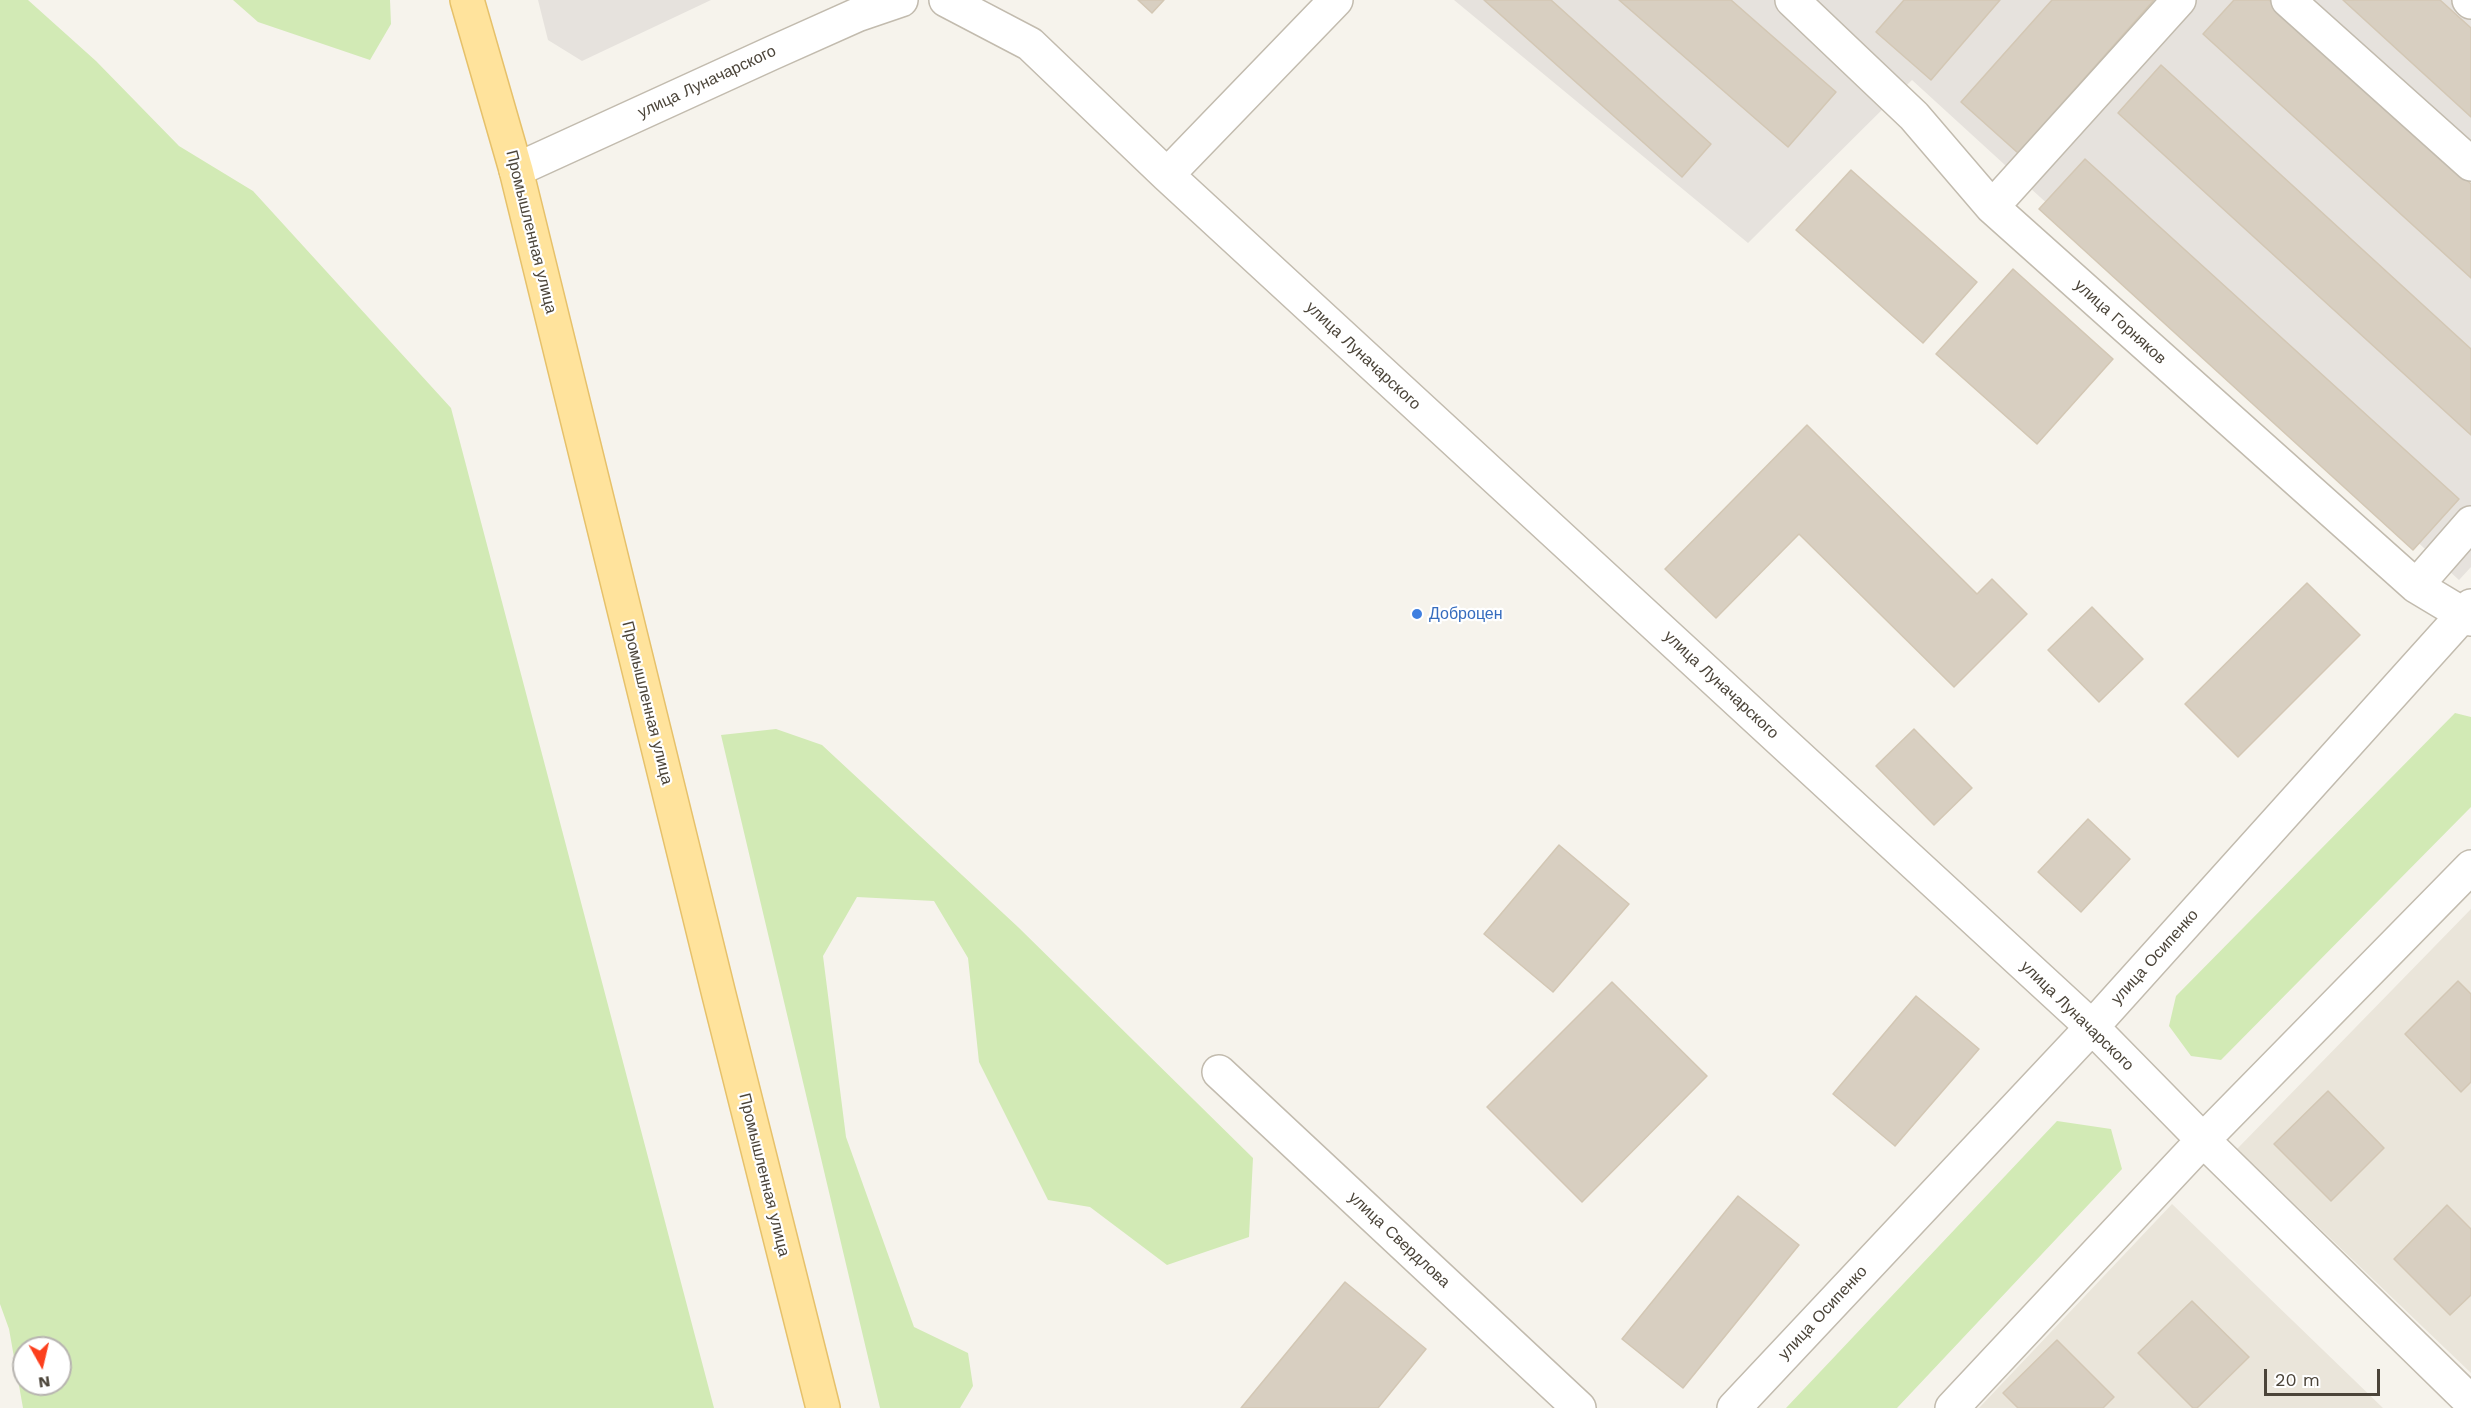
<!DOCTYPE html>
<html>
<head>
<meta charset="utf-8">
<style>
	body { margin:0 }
	#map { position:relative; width:2471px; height:1408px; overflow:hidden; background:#f6f3ec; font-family:"Work Sans",sans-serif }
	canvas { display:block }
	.north { position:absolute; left:12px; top:1336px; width:60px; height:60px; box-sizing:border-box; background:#fff; border:2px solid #b7b4b0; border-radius:50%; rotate:172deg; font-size:16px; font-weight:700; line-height:24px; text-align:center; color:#4b4439 }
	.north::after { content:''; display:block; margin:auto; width:21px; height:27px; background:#fc3f1d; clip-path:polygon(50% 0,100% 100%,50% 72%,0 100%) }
	.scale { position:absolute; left:2264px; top:1369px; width:116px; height:27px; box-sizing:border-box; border:3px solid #4b4439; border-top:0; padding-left:8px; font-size:18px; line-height:21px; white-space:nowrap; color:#4b4439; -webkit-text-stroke:4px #fff; paint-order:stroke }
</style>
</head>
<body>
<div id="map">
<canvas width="2471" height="1408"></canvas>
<div class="north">N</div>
<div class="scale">20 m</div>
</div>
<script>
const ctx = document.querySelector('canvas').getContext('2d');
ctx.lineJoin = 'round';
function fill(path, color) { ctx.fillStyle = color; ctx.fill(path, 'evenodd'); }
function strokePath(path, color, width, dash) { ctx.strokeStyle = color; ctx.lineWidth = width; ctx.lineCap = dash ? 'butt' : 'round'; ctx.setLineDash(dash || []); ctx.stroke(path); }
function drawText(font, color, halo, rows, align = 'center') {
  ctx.font = font + ' "Work Sans",sans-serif'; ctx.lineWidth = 4.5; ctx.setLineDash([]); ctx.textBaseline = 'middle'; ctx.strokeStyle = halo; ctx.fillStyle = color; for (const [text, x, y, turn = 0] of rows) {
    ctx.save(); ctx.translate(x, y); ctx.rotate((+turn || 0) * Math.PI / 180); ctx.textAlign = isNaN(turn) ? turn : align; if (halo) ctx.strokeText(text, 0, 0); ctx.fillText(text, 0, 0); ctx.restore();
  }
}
fill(new Path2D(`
	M2471,909V1373L2237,1149Z
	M2172,1204L2383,1408H1979Z`), '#eae5da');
fill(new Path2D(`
	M538,0H711L582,61L548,40Z
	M1454,0H2471V567L2459,580L1912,80L1748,243Z`), '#e6e2dd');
fill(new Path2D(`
	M0,0H28L96,61L179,146L253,191L451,408L714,1408H23L9,1329L0,1304ZM24,1348H60V1384H24Z
	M233,0H390L391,24L370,60L258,22Z
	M2455,713L2471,717V807L2221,1060L2191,1056L2169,1026L2176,996Z
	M776,729L822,745L1018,927L1253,1158L1249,1237L1167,1265L1090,1207L1048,1200L979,1062L968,958L934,901L857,897L823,956L846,1137L914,1327L968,1353L973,1386L960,1408H880L721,735Z
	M2057,1121L2111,1129L2122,1169L1897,1408H1786Z`), '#d2eab5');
const building = new Path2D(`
	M1138,0H1164L1152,13Z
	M1484,0H1551L1711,144L1682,177Z
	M1619,0H1731L1836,92L1788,147Z
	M1904,0H2000L1931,80L1876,32Z
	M2052,0H2154L2018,153L1961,102Z
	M2234,0H2269L2471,184V278L2203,34Z
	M2343,0H2440L2471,28V117Z
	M2161,65L2471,349V435L2118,113Z
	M2085,159L2459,499L2413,550L2039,209Z
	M1851,170L1977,282L1923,343L1796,230Z
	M2013,269L2113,359L2037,444L1936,354Z
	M1807,425L1977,594L1992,579L2027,614L1954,687L1799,534L1716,618L1665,569Z
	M2307,583L2360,635L2238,757L2185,704Z
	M2092,607L2143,659L2099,702L2048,650Z
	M1914,729L1972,788L1934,825L1876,766Z
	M2088,819L2130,859L2081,912L2038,872Z
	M1559,845L1629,904L1553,992L1484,934Z
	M2458,981L2471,994V1082L2461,1092L2405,1034Z
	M1612,982L1707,1076L1582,1202L1487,1107Z
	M1916,996L1979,1049L1895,1146L1833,1094Z
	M2328,1091L2384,1148L2331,1201L2274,1144Z
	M1738,1196L1799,1245L1683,1388L1622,1339Z
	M2447,1205L2471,1229V1295L2450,1315L2394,1259Z
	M1345,1282L1426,1349L1378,1408H1241Z
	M2192,1301L2249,1357L2197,1408H2193L2138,1353Z
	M2057,1340L2114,1397L2103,1408H2018L2003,1393Z`);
fill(building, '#d8cfc1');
strokePath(building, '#d3c7b4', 1.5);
const minor = new Path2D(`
	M946,0L1030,44L1167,175L2092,1027L2203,1140L2471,1402
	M1792,0L1914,116L1992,207L2416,586L2471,619
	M2288,0L2471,164
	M2469,0L2471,2
	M516,170L772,53L857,15L901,0
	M1167,175L1336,0
	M1992,207L2179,0
	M2416,586L2471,523
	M1219,1072L1579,1408
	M1734,1408L2092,1027L2471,606
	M1952,1408L2203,1140L2471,867`);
const major = new Path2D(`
	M467,0L516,170L719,995L823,1408`);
strokePath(minor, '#c2bbae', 36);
strokePath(major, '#e6c16a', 36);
strokePath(minor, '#fff', 33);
strokePath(major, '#ffe39c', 33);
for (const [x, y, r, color] of [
	[1417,614,6,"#3f7fe0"]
]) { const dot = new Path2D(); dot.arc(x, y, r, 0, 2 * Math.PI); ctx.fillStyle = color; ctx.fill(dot); strokePath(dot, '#fff', 2); }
drawText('16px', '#4b4439', '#fff', [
	["улица Луначарского",707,82,-25],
	["Промышленная улица",531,232,76],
	["улица Горняков",2120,322,42],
	["улица Луначарского",1363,356,43],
	["улица Луначарского",1721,685,43],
	["Промышленная улица",647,703,76],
	["улица Осипенко",2155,957,-48],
	["улица Луначарского",2077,1016,44],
	["Промышленная улица",764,1175,76],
	["улица Свердлова",1399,1240,43],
	["улица Осипенко",1823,1313,-47]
]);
drawText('16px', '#366cbe', '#fff', [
	["Доброцен",1429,614]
], 'left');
</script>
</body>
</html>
